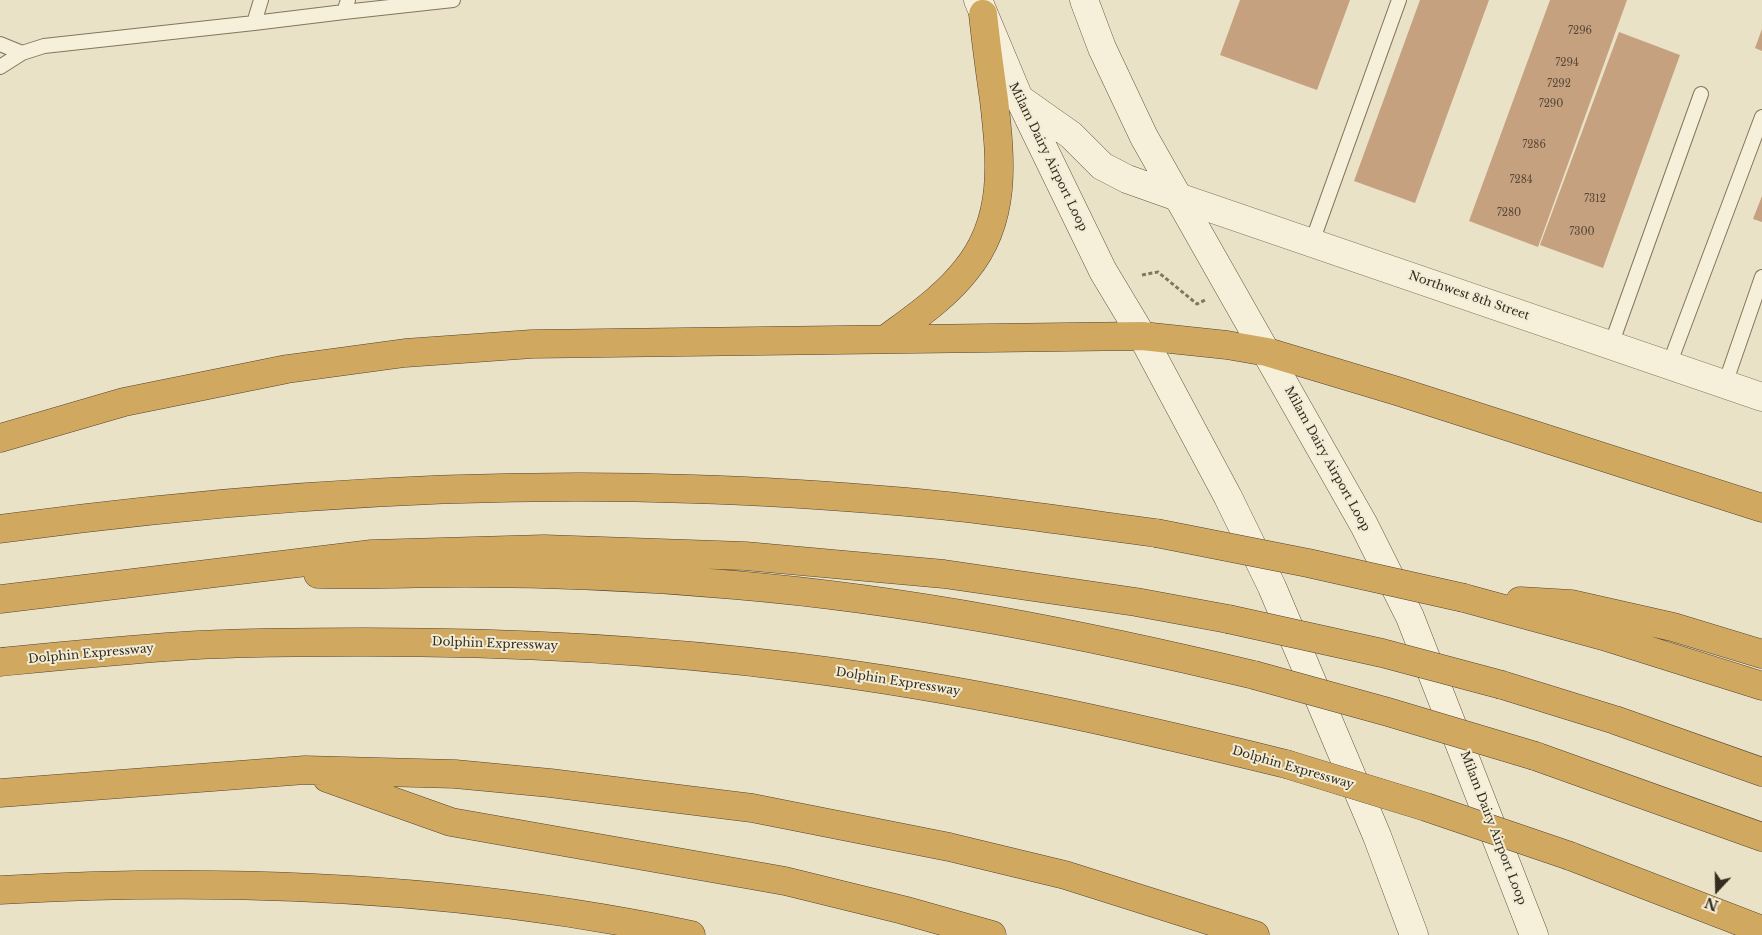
<!DOCTYPE html>
<html>
<head>
<meta charset="utf-8">
<style>
	body { margin:0 }
	#map { position:relative; width:1762px; height:935px; overflow:hidden; background:#eae2c6; font-family:"Libre Baskerville",serif }
	canvas { display:block }
	.north { position:absolute; left:1692px; top:865px; width:50px; height:50px; -webkit-text-stroke:4px #f2ecd5; paint-order:stroke; rotate:201deg; font-size:14px; font-weight:700; line-height:20px; text-align:center; color:#352c20 }
	.north::after { content:''; display:block; margin:auto; width:18px; height:22px; background:#352c20; clip-path:polygon(50% 0,100% 100%,50% 72%,0 100%) }
</style>
</head>
<body>
<div id="map">
<canvas width="1762" height="935"></canvas>
<div class="north">N</div>
</div>
<script>
const ctx = document.querySelector('canvas').getContext('2d');
ctx.lineJoin = 'round';
function fill(path, color) { ctx.fillStyle = color; ctx.fill(path, 'evenodd'); }
function strokePath(path, color, width, dash) { ctx.strokeStyle = color; ctx.lineWidth = width; ctx.lineCap = dash ? 'butt' : 'round'; ctx.setLineDash(dash || []); ctx.stroke(path); }
function drawText(font, color, halo, rows, align = 'center') {
  ctx.font = font + ' "Libre Baskerville",serif'; ctx.lineWidth = 4; ctx.setLineDash([]); ctx.textBaseline = 'middle'; ctx.strokeStyle = halo; ctx.fillStyle = color; for (const [text, x, y, turn = 0] of rows) {
    ctx.save(); ctx.translate(x, y); ctx.rotate((+turn || 0) * Math.PI / 180); ctx.textAlign = isNaN(turn) ? turn : align; if (halo) ctx.strokeText(text, 0, 0); ctx.fillText(text, 0, 0); ctx.restore();
  }
}
fill(new Path2D(`
	M1240,0H1350L1317,90L1220,55Z
	M1420,0H1489L1415,203L1354,181Z
	M1550,0H1627L1538,247L1469,221Z
	M1762,29V51L1755,48Z
	M1619,32L1680,55L1603,268L1540,245Z
	M1762,196V222L1753,219Z`), '#c5a17f');
const service = new Path2D(`
	M344,12L453,0
	M254,23L344,12L348,0
	M0,44L22,53
	M0,67L22,53L44,46L254,23L261,0
	M1312,242L1399,0
	M1611,345L1701,94
	M1669,365L1762,117
	M1725,384L1762,277`);
const minor = new Path2D(`
	M1175,196L1762,397`);
const secondary = new Path2D(`
	M978,0L1019,98L1103,271L1142,336L1228,497L1272,587L1377,836L1414,935
	M1084,0L1102,48L1144,137L1364,525L1410,617L1534,935
	M1020,99L1071,135L1102,166L1127,179L1175,196`);
const motorway = new Path2D(`
	M886,339C914,318 944,298 966,270C1007,220 1001,161 994,100C990,72 986,43 983,14
	M0,438L124,402L287,369L405,353L532,344L1142,336L1227,345L1267,352L1397,391L1762,508
	M0,529C229,498 460,481 692,489C763,491 836,496 907,502C990,509 1073,522 1156,533
	M318,574C367,575 416,573 465,573C555,573 646,577 735,585C912,600 1082,634 1254,675
	M1464,598L1603,636L1762,686
	M0,599L372,554L544,549L745,556L944,574L1136,602L1228,619
	M1520,601L1571,604L1673,627L1762,654
	M0,662C61,656 121,650 182,646C242,642 304,642 364,642C508,642 651,649 794,667C960,687 1123,724 1286,764
	M1502,685L1615,720L1762,772
	M1535,756L1762,837
	M327,778L451,822L785,881L903,910L992,935
	M0,793L305,770L455,774L550,783L752,808L949,847L1065,875L1255,935
	M1570,856L1762,930
	M0,890C231,877 464,887 691,935`);
strokePath(service, '#84755d', 16);
strokePath(minor, '#84755d', 29);
strokePath(secondary, '#665641', 29);
strokePath(motorway, '#524331', 29);
strokePath(new Path2D(`
	M1142,275L1158,272L1197,304L1205,300`), '#84755d', 3, [4, 2.5]);
strokePath(service, '#f6efd9', 14);
strokePath(minor, '#f6efd9', 28);
strokePath(secondary, '#f6efd9', 28);
strokePath(motorway, '#d1a85f', 28);
const motorwayBridge = new Path2D(`
	M1156,533L1308,563L1464,598
	M1228,619L1382,653L1502,685
	M1254,675L1388,712L1535,756
	M1286,764L1426,807L1570,856`);
strokePath(motorwayBridge, '#524331', 29, []);
strokePath(motorwayBridge, '#d1a85f', 28);
drawText('10px', '#594938', null, [
	["7296",1580,31],
	["7294",1567,63],
	["7292",1559,84],
	["7290",1551,104],
	["7286",1534,145],
	["7284",1521,180],
	["7312",1595,199],
	["7280",1509,213],
	["7300",1582,232]
]);
drawText('12px', '#352c20', '#f2ecd5', [
	["Milam Dairy Airport Loop",1048,157,64],
	["Northwest 8th Street",1469,296,19],
	["Milam Dairy Airport Loop",1327,459,61],
	["Dolphin Expressway",495,644,2],
	["Dolphin Expressway",91,654,-5],
	["Dolphin Expressway",898,682,9],
	["Dolphin Expressway",1293,768,16],
	["Milam Dairy Airport Loop",1493,828,69]
]);
</script>
</body>
</html>
